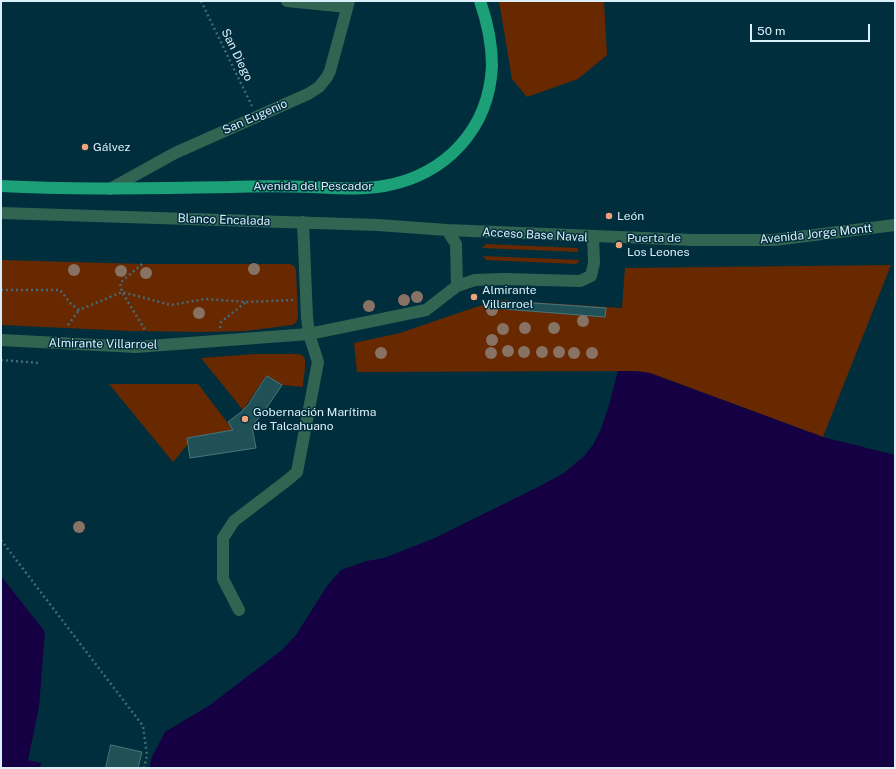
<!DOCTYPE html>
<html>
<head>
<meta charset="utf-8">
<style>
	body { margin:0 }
	#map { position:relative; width:896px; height:769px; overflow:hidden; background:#012e3c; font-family:"Public Sans",sans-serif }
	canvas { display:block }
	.frame { position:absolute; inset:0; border:2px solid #daeff9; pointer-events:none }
	.scale { position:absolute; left:750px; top:24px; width:120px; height:18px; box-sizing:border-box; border:2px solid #daeff9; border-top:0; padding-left:5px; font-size:12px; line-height:14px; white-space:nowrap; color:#daeff9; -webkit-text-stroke:3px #012e3c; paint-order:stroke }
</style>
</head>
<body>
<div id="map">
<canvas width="896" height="769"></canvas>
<div class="frame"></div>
<div class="scale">50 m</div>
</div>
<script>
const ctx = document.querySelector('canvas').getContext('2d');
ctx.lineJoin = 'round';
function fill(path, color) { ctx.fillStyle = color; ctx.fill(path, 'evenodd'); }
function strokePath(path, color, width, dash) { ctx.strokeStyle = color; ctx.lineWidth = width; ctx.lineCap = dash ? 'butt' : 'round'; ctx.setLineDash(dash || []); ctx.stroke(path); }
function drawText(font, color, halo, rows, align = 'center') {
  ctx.font = font + ' "Public Sans",sans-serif'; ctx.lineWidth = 3; ctx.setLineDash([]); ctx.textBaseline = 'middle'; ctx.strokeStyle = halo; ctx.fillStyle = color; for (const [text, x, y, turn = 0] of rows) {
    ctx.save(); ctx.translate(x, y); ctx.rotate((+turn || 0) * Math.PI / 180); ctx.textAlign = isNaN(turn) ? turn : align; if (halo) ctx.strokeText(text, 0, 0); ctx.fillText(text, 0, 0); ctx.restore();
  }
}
fill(new Path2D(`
	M499,1H604L607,55L578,79L527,97L512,79Z
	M486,244L577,248L579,252L482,248Z
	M483,256L580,260L576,264L486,260Z
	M1,260L142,264H290L294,266L296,270L298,317L296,323L292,325L246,331L206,332L130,331L1,325Z
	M891,265L823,437L650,373L636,371L357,372L354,343L400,333L467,310L499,300L622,308L625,268Z
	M255,354H298C301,355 303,355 304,357C307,362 303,381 303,387L282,385L266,376L243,410L201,358Z
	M109,384H198L233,430L187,438L188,444L173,462Z`), '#682900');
fill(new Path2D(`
	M618,371H636L650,373L823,437L895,455V768H149L152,757L165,732L210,705L282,650L296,635L327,586L341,570L367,561L384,558L435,538L540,486L564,473L584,456L593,445L601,429L609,405Z
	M1,576L45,632L39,707L28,760L41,763L40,768H1Z`), '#150043');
const building = new Path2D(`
	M505,301L606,308L605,317L504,309Z
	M267,376L282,385L261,416L253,424L252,427L256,448L190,458L187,438L233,430L228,422L241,412L248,405Z
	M111,745L142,752L138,768H106Z`);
fill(building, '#205157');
strokePath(building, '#47777d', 1);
strokePath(new Path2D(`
	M201,1L252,106
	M142,264L120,283L122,292L145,330
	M1,290H60L71,304L79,310L122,292L171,305L205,299L247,302L293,300
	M68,325L79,310
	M220,328L221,322L246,302
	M1,360L39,363
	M1,540L143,726L147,755L144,768`), '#456a77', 2.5, [2, 3]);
strokePath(new Path2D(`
	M287,1L347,7
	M110,189L175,153L308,94L319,87L327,77L330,71L349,1
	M1,213L378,225L447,230L693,240H774L895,225
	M447,230L456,244L457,286
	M1,340L136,347L309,334L426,310L457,286L475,280L504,279L580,281L591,276L594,263L593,236
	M239,610L223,579V538L234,521L289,479L297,472L318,362L309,334L307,317L303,222`), '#316551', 12);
strokePath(new Path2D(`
	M1,186C77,190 154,188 230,187C257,186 285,186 312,187C336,188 360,190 384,186C446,175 489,129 492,66C492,44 487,21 480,1`), '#1ba078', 12);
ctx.fillStyle = '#887263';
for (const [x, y] of [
	[254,269],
	[74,270],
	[121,271],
	[146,273],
	[417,297],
	[404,300],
	[369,306],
	[492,310],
	[199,313],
	[583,321],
	[525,328],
	[554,328],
	[503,329],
	[492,340],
	[508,351],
	[524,352],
	[542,352],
	[559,352],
	[381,353],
	[491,353],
	[574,353],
	[592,353],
	[79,527]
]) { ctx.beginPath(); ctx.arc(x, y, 6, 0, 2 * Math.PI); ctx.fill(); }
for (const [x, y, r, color] of [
	[85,147,4,"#f1a17b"],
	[609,216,4,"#f1a17b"],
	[619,245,4,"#f1a17b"],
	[474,297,4,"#f1a17b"],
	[245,419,4,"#f1a17b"]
]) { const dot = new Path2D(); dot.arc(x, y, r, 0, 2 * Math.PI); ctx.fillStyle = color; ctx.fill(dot); strokePath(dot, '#012e3c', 1.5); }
drawText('12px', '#daeff9', '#012e3c', [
	["San Diego",237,55,64],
	["San Eugenio",255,117,-24],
	["Avenida del Pescador",313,186],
	["Blanco Encalada",224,220,2],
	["Avenida Jorge Montt",816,234,-6],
	["Acceso Base Naval",535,235,3],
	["Almirante Villarroel",103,344,1]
]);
drawText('12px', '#daeff9', '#012e3c', [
	["Gálvez",93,147],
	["León",617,216],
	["Puerta de",627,238],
	["Los Leones",627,252],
	["Almirante",482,290],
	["Villarroel",482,304],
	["Gobernación Marítima",253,412],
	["de Talcahuano",253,426]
], 'left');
</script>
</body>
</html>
